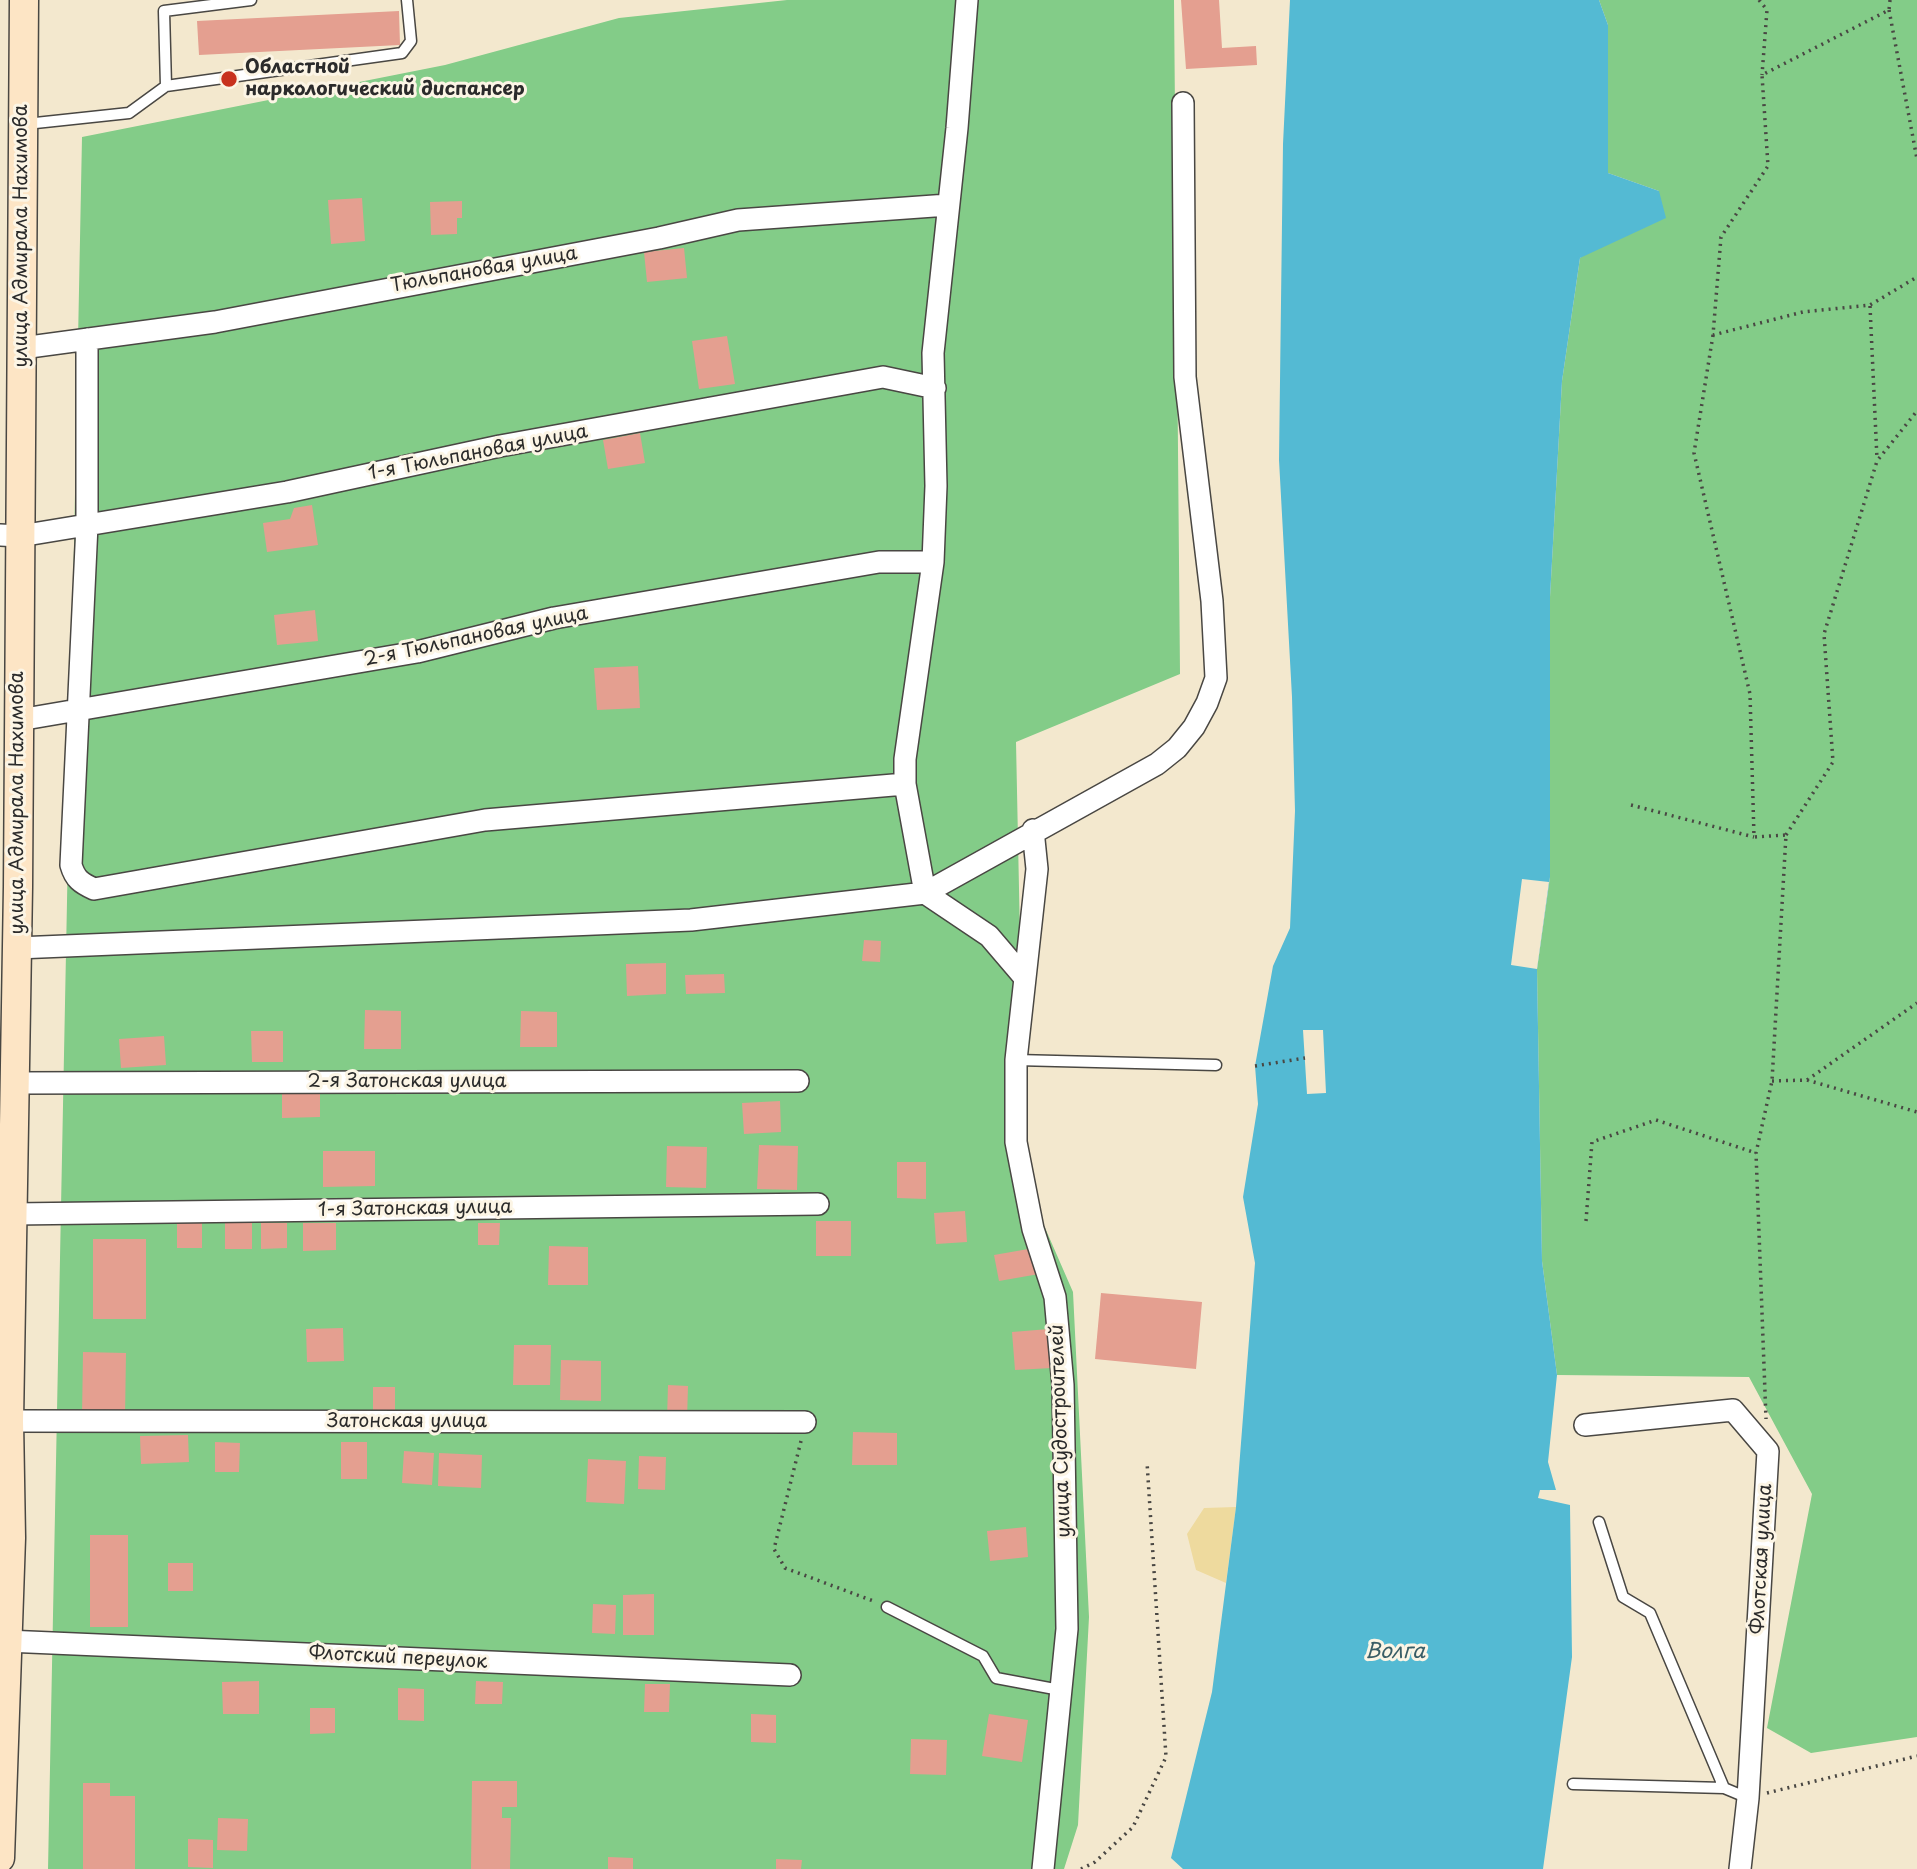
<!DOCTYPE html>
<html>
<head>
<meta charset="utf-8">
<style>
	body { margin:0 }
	canvas { display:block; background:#f3e8ce }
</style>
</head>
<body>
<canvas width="1917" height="1869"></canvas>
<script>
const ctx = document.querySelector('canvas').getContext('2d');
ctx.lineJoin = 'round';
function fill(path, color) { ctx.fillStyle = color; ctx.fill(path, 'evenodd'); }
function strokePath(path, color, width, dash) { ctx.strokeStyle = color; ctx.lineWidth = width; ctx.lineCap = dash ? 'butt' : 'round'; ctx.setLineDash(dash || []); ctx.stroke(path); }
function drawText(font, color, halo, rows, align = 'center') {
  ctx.font = font + ' "Playpen Sans",sans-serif'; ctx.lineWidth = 6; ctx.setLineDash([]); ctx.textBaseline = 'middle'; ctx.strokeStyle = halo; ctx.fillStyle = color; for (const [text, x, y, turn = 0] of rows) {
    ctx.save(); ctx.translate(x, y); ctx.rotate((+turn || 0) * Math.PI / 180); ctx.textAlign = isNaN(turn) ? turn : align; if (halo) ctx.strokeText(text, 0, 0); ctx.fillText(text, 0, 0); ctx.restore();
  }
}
fill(new Path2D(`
	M787,0H1174L1180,674L1016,742L1025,1182L1073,1292L1089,1617L1078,1825L1064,1869H48L82,137L445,65L619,18Z
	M1599,0H1917V1737L1811,1753L1767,1728L1812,1494L1749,1377L1557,1375L1542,1261L1537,969L1550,877V597L1562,381L1580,258L1659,191L1608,173V25Z`), '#83cc88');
fill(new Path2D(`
	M1236,1507L1226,1583L1196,1570L1187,1534L1204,1508Z`), '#eeda9e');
fill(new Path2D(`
	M1290,0H1599L1608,25V173L1659,191L1666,218L1580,258L1562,381L1550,597V877L1537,969L1542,1261L1557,1375L1548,1462L1556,1490H1540L1538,1498L1570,1505L1572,1657L1543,1869H1183L1171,1858L1212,1692L1236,1507L1255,1263L1243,1197L1258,1104L1255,1066L1273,966L1290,928L1295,811L1292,697L1279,460L1283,144Z`), '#54bad3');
fill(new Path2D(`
	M1522,879L1549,882L1537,969L1511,965Z
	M1303,1030H1323L1326,1093L1307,1094Z`), '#f3e8ce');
fill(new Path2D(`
	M1181,0H1219L1222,48L1256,46L1257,65L1186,69Z
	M399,11L400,45L199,55L197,21Z
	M362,198L365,241L331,244L328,200Z
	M462,201V218H457V234L431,235L430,202Z
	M684,248L687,278L647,282L644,252Z
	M727,336L735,384L699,389L692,341Z
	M640,433L645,463L608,469L603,440Z
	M312,505L318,545L267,552L263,523L290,519L294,508Z
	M315,610L318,641L277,645L274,615Z
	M638,666L640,708L597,710L594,668Z
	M864,940L881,941L880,962L862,961Z
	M666,963V994L627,996L626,964Z
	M724,974L725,993L686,994L685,975Z
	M365,1010L401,1011V1049H364Z
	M521,1011L557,1012V1047H520Z
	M251,1031H283V1062H252Z
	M164,1036L166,1065L121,1068L119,1039Z
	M282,1094H320V1117L282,1118Z
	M780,1101L781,1132L744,1134L742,1103Z
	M759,1145L798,1146L797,1190L757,1189Z
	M667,1146L707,1147L706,1188L666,1187Z
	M323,1151H375V1186L323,1187Z
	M897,1162H926V1199L897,1198Z
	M965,1211L967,1242L936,1244L934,1213Z
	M225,1221L252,1222V1249H225Z
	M816,1221H851V1256H816Z
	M177,1222H202V1248H177Z
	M261,1223H287V1248L261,1249Z
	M303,1223H336V1250L303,1251Z
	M478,1223H500L499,1245H478Z
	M93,1239H146V1319H93Z
	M549,1246L588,1247V1285H548Z
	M1034,1248L1039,1274L999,1281L994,1255Z
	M1101,1293L1202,1302L1196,1369L1095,1359Z
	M343,1328L344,1361L307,1362L306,1329Z
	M1049,1329L1052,1368L1015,1370L1012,1332Z
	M514,1345H551L550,1385H513Z
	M83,1352L126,1353L125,1418L82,1417Z
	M561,1360L601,1361V1401L560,1400Z
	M668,1385L688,1386L687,1420L667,1419Z
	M373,1387H395V1412H373Z
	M853,1432L897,1433V1465H852Z
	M188,1435L189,1462L141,1464L140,1436Z
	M215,1442L240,1443L239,1472H215Z
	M341,1442H367V1479H341Z
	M404,1451L434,1453L432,1485L402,1483Z
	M439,1453L482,1455L481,1488L438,1486Z
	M639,1456L666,1457L665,1490L638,1489Z
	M588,1459L626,1461L624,1504L586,1502Z
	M1026,1527L1028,1557L990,1561L987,1531Z
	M90,1535H128V1627H90Z
	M168,1563H193V1591H168Z
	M654,1594V1635H623V1595Z
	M593,1604L616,1605L615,1634L592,1633Z
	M259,1681V1714H223L222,1682Z
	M476,1681L503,1682L502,1704H475Z
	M645,1684H670L669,1712H644Z
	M398,1688L424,1689V1721L398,1720Z
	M310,1708H335V1733L310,1734Z
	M751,1714L776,1715V1743L751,1742Z
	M989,1714L1028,1720L1022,1762L982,1756Z
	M911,1739L947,1740L946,1775L910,1774Z
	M472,1781H517V1807H502V1818H511L510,1869H471Z
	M83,1783H110V1796H135V1869H83Z
	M218,1818L248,1819L247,1851L217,1850Z
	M188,1839L213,1840V1868L188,1867Z
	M608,1857L633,1858V1869H608Z
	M776,1859L802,1860L801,1869H776Z`), '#e49f90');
const service = new Path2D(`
	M166,86L164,11L251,0
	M26,124L129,113L166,86L402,53L411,41L407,0
	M1016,1060L1216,1065
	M1599,1522L1623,1597L1650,1613L1724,1788
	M887,1607L983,1656L996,1678L1060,1690
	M1573,1784L1724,1788L1748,1798`);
const minor = new Path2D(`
	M967,0L957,128L933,353L936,486L933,562L905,759V784L925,893L1157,764L1177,748L1194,727L1207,703L1216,678L1212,601L1185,377L1183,103
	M87,339V525L71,865C75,879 81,883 94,889L485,820L905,784
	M22,348L215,322L659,238L738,220L948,205
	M0,535L20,536L287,492L500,446L883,377L935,388
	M19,720L417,652L554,618L879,562H933
	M1033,830L1037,869L1016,1060V1142L1033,1229L1055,1297L1063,1385L1067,1629L1043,1869
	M17,948L691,920L925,893L989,936L1024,977
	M15,1083L798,1081
	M13,1214L818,1204
	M9,1421L805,1422
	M1585,1425L1733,1410L1768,1451L1748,1798L1740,1869
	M6,1641L790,1675`);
const secondary = new Path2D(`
	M0,1858L11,1538L9,1421L18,887L24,0`);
strokePath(service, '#494743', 13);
strokePath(minor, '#494743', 24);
strokePath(secondary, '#494743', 31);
strokePath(new Path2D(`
	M1759,0L1767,10L1762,75
	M1890,0L1889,10L1762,75L1768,166L1721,237L1713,335L1803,312L1870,305L1917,277
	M1889,10L1917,159
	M1870,306L1877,459
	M1713,335L1694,453L1750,694L1754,837L1786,835L1772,1081L1756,1153L1766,1419
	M1631,805L1754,837
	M1786,835L1833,762L1824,634L1877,461L1917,411
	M1255,1066L1305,1058
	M1807,1080L1917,1003
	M1772,1081L1807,1080L1917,1112
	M1586,1221L1592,1142L1656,1120L1756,1153
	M801,1441L774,1549L785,1568L876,1602
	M1767,1793L1917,1756
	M1081,1869L1095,1862L1133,1827L1166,1757L1147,1462`), '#494743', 3.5, [2, 5]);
strokePath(service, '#fff', 10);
strokePath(minor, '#fff', 21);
strokePath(secondary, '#fde5c5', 28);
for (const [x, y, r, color] of [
	[229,79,9,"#c8321e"]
]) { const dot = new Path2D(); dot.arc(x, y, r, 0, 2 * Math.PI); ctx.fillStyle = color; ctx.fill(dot); strokePath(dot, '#fcf5e5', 2.5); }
drawText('bold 19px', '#2b2b2b', '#fcf5e5', [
	["Областной",245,68],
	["наркологический диспансер",245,90]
], 'left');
drawText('19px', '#2b2b2b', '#fcf5e5', [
	["улица Адмирала Нахимова",22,236,-90],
	["Тюльпановая улица",484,270,-10],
	["1-я Тюльпановая улица",478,453,-11],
	["2-я Тюльпановая улица",476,637,-12],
	["улица Адмирала Нахимова",18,803,-90],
	["2-я Затонская улица",407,1082],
	["1-я Затонская улица",415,1209,-1],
	["Затонская улица",407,1422],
	["улица Судостроителей",1061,1431,-92],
	["Флотская улица",1762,1559,-87],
	["Флотский переулок",398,1658,3]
]);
drawText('italic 21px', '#395d66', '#fcf5e5', [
	["Волга",1395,1652]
]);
</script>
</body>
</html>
